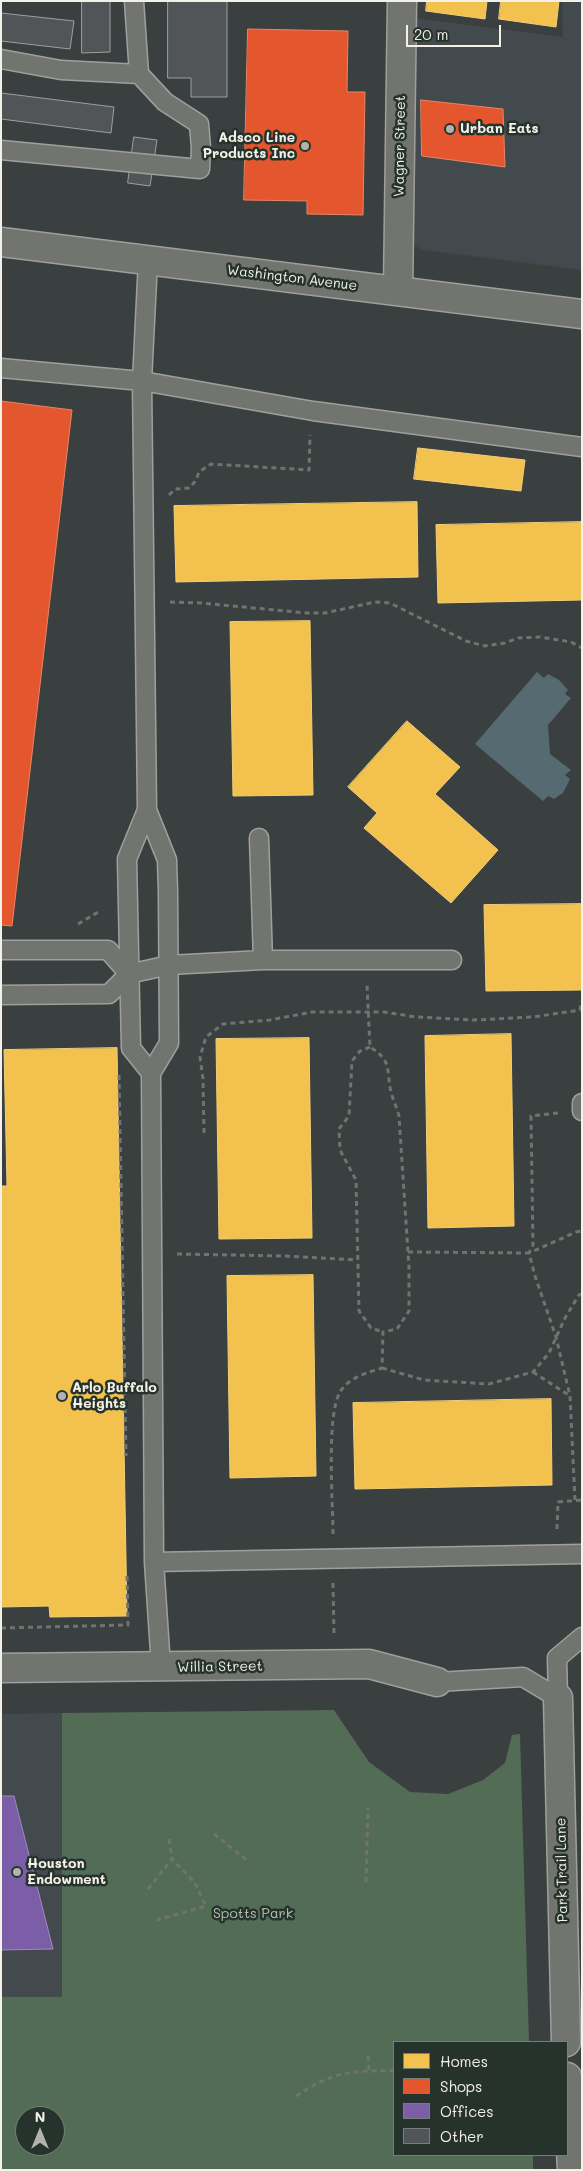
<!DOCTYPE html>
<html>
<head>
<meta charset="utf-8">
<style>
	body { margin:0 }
	#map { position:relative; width:583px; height:2171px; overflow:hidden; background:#3a3f3f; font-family:Mali,sans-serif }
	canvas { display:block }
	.frame { position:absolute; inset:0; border:2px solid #f4f1e8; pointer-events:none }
	.legend { position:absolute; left:393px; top:2041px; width:175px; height:115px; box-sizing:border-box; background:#26332d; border:1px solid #787f78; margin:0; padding:6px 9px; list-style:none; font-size:15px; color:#f4f1e8 }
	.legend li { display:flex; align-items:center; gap:10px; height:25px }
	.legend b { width:25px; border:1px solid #787f78 }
	.north { position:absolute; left:15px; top:2106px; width:50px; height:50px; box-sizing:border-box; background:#26332d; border:1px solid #787f78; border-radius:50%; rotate:0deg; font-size:14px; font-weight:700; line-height:20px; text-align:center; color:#f4f1e8 }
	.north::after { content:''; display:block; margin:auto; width:18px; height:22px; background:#b3b3ad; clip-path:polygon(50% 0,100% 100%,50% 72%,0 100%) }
	.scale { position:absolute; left:406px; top:25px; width:95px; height:22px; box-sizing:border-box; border:2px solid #f4f1e8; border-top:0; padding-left:6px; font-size:15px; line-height:18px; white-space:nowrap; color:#f4f1e8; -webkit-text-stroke:4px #26332d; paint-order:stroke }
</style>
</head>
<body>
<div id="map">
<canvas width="583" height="2171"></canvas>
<div class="frame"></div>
<ul class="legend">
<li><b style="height:14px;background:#f2c14e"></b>Homes</li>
<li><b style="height:14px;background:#e4572e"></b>Shops</li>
<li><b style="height:14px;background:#7b5ea7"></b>Offices</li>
<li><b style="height:14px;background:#515558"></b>Other</li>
</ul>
<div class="north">N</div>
<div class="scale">20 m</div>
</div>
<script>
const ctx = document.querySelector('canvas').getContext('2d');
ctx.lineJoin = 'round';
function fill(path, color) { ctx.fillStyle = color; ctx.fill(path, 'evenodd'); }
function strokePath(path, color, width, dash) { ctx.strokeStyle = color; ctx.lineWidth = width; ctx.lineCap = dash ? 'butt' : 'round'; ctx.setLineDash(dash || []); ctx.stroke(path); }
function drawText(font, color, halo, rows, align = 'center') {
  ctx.font = font + ' Mali,sans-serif'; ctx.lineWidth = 5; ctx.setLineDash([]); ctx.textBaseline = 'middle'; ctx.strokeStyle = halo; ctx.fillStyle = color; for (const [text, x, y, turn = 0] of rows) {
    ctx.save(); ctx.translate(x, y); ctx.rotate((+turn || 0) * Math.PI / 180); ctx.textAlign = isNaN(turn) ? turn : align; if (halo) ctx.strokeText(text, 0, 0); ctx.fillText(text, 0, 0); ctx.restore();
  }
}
fill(new Path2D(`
	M562,1H582V270L423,250L415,246L409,231L414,18L563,37Z
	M62,1713V1997H1V1714Z`), '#424a4e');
fill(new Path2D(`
	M334,1710L369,1762L410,1792L448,1794L483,1780L505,1763L512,1735L520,1734L529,2042H394V2155H533V2170H1V1997H62V1713ZM25,2116H55V2146H25Z`), '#526c56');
fill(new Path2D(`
	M537,672L544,678L548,674L559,680L568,690L565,694L571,698L548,725L550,754L571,770L565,775L570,779L563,793L554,799L548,796L543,801L475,744Z`), '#566a71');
const homes = new Path2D(`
	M427,1H487L485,19L426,11Z
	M501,1H559L556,27L499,19Z
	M418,448L525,460L521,491L414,479Z
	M417,502L418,577L176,582L174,506Z
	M582,522V600L438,603L436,525Z
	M310,621L313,795L233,796L230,622Z
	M407,721L460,767L435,794L498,850L451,903L364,828L377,813L348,787Z
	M582,904V990L486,991L484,905Z
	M511,1034L514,1226L428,1228L425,1036Z
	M309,1038L312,1238L219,1239L216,1039Z
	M117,1048L127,1616L50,1617L49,1606L1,1607V1186H7L4,1050Z
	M313,1275L316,1476L230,1478L227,1276Z
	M551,1399L552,1485L355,1489L353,1403Z`);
fill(homes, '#f2c14e');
strokePath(homes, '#f3cf7c', 1);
const shops = new Path2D(`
	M248,29L348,31L347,92H365L363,215L307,214V201L244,200Z
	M421,100L503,109L505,167L422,156Z
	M1,401L72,410L12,926L1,925Z`);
fill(shops, '#e4572e');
strokePath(shops, '#e98566', 1);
const offices = new Path2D(`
	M1,1796H14L53,1949L1,1950Z`);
fill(offices, '#7b5ea7');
strokePath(offices, '#9f8aba', 1);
const building = new Path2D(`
	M82,1H110V52L82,53Z
	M168,1H227V97H191V78H168Z
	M1,13L74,21L70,49L1,41Z
	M1,93L114,107L111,133L1,119Z
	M134,137L157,140L150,186L128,183Z`);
fill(building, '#515558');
strokePath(building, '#9ea09e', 1);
const service = new Path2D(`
	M1,59L61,70L139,74L134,1
	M1,150L200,169L201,148L199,124L165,102L139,74
	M148,260L142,381L147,810L167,860L168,892L169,1043L151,1073L154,1562L161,1667
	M1,368L142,381L313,411L582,447
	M147,810L127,859L131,1048L151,1073
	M259,838L263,960
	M1,950H108L129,974
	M1,995L109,994L129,974L169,965L263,960H452
	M582,1103V1111
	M154,1562L582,1554
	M437,1682L523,1677L558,1698
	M558,1698L557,1658L582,1637`);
const minor = new Path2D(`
	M398,291L402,1
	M1,1668L369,1664L437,1682
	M558,1698L566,2042
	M567,2077L572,2170`);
const secondary = new Path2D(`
	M1,242L582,314`);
strokePath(service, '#9ea09e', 21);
strokePath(minor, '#9ea09e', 31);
strokePath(secondary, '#9ea09e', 31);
strokePath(new Path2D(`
	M169,495L175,489L190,488L196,480L199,472L211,464L309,470L310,435
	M170,602L201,603L307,613H325L375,602L390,603L466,641L485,646L505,643L518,638L540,637L571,642L582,648
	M78,924L100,911
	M370,1047L360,1051L352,1061L349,1116L339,1129L340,1150L356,1180L359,1311L371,1328L383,1332
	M119,1075L126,1456
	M558,1113L531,1116L533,1245L529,1253L576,1232L582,1231
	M204,1133L203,1079L200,1057L206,1037L223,1024L270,1020L312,1012H384L416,1017L474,1020L533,1017L580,1010L581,1001
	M408,1252L529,1253L535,1276L556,1337L570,1396L575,1500
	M177,1254L284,1256L357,1260
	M382,1368L424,1380L489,1384L533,1372L549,1353L565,1318L579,1295L582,1294
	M533,1372L570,1396
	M557,1529L558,1502L582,1500
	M333,1534C333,1503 326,1416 340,1392C349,1377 367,1373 382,1368L383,1332L397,1329L409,1311V1268L399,1116C397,1108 393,1100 391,1092C386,1071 393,1061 370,1047L367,985
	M333,1583L334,1634
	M1,1628L128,1625L127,1575
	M214,1834L248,1861
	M169,1839L172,1859
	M366,1882L368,1808
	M148,1889L172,1859L195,1883L206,1906L157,1920
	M368,2056L369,2070
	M296,2096C332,2072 352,2070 394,2071`), '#707471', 3, [5, 4]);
strokePath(service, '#727470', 18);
strokePath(minor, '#727470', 28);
strokePath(secondary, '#727470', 28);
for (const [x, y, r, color] of [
	[450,129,5,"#b3b3ad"],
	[305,146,5,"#b3b3ad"],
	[62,1396,5,"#b3b3ad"],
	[17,1872,5,"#b3b3ad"]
]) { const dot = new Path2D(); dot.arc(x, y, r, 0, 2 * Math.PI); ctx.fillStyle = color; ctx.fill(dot); strokePath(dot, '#26332d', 2); }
drawText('bold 14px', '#f4f1e8', '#26332d', [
	["Urban Eats",460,129],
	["Adsco Line",295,138,"right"],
	["Products Inc",295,154,"right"],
	["Arlo Buffalo",72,1388],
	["Heights",72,1404],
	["Houston",27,1864],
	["Endowment",27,1880]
], 'left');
drawText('14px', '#f4f1e8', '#26332d', [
	["Wagner Street",400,146,-89],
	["Washington Avenue",292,278,7],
	["Willia Street",220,1667,-1],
	["Park Trail Lane",562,1870,-91]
]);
drawText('14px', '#b5bfaf', '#26332d', [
	["Spotts Park",253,1914]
]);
</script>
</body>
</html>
